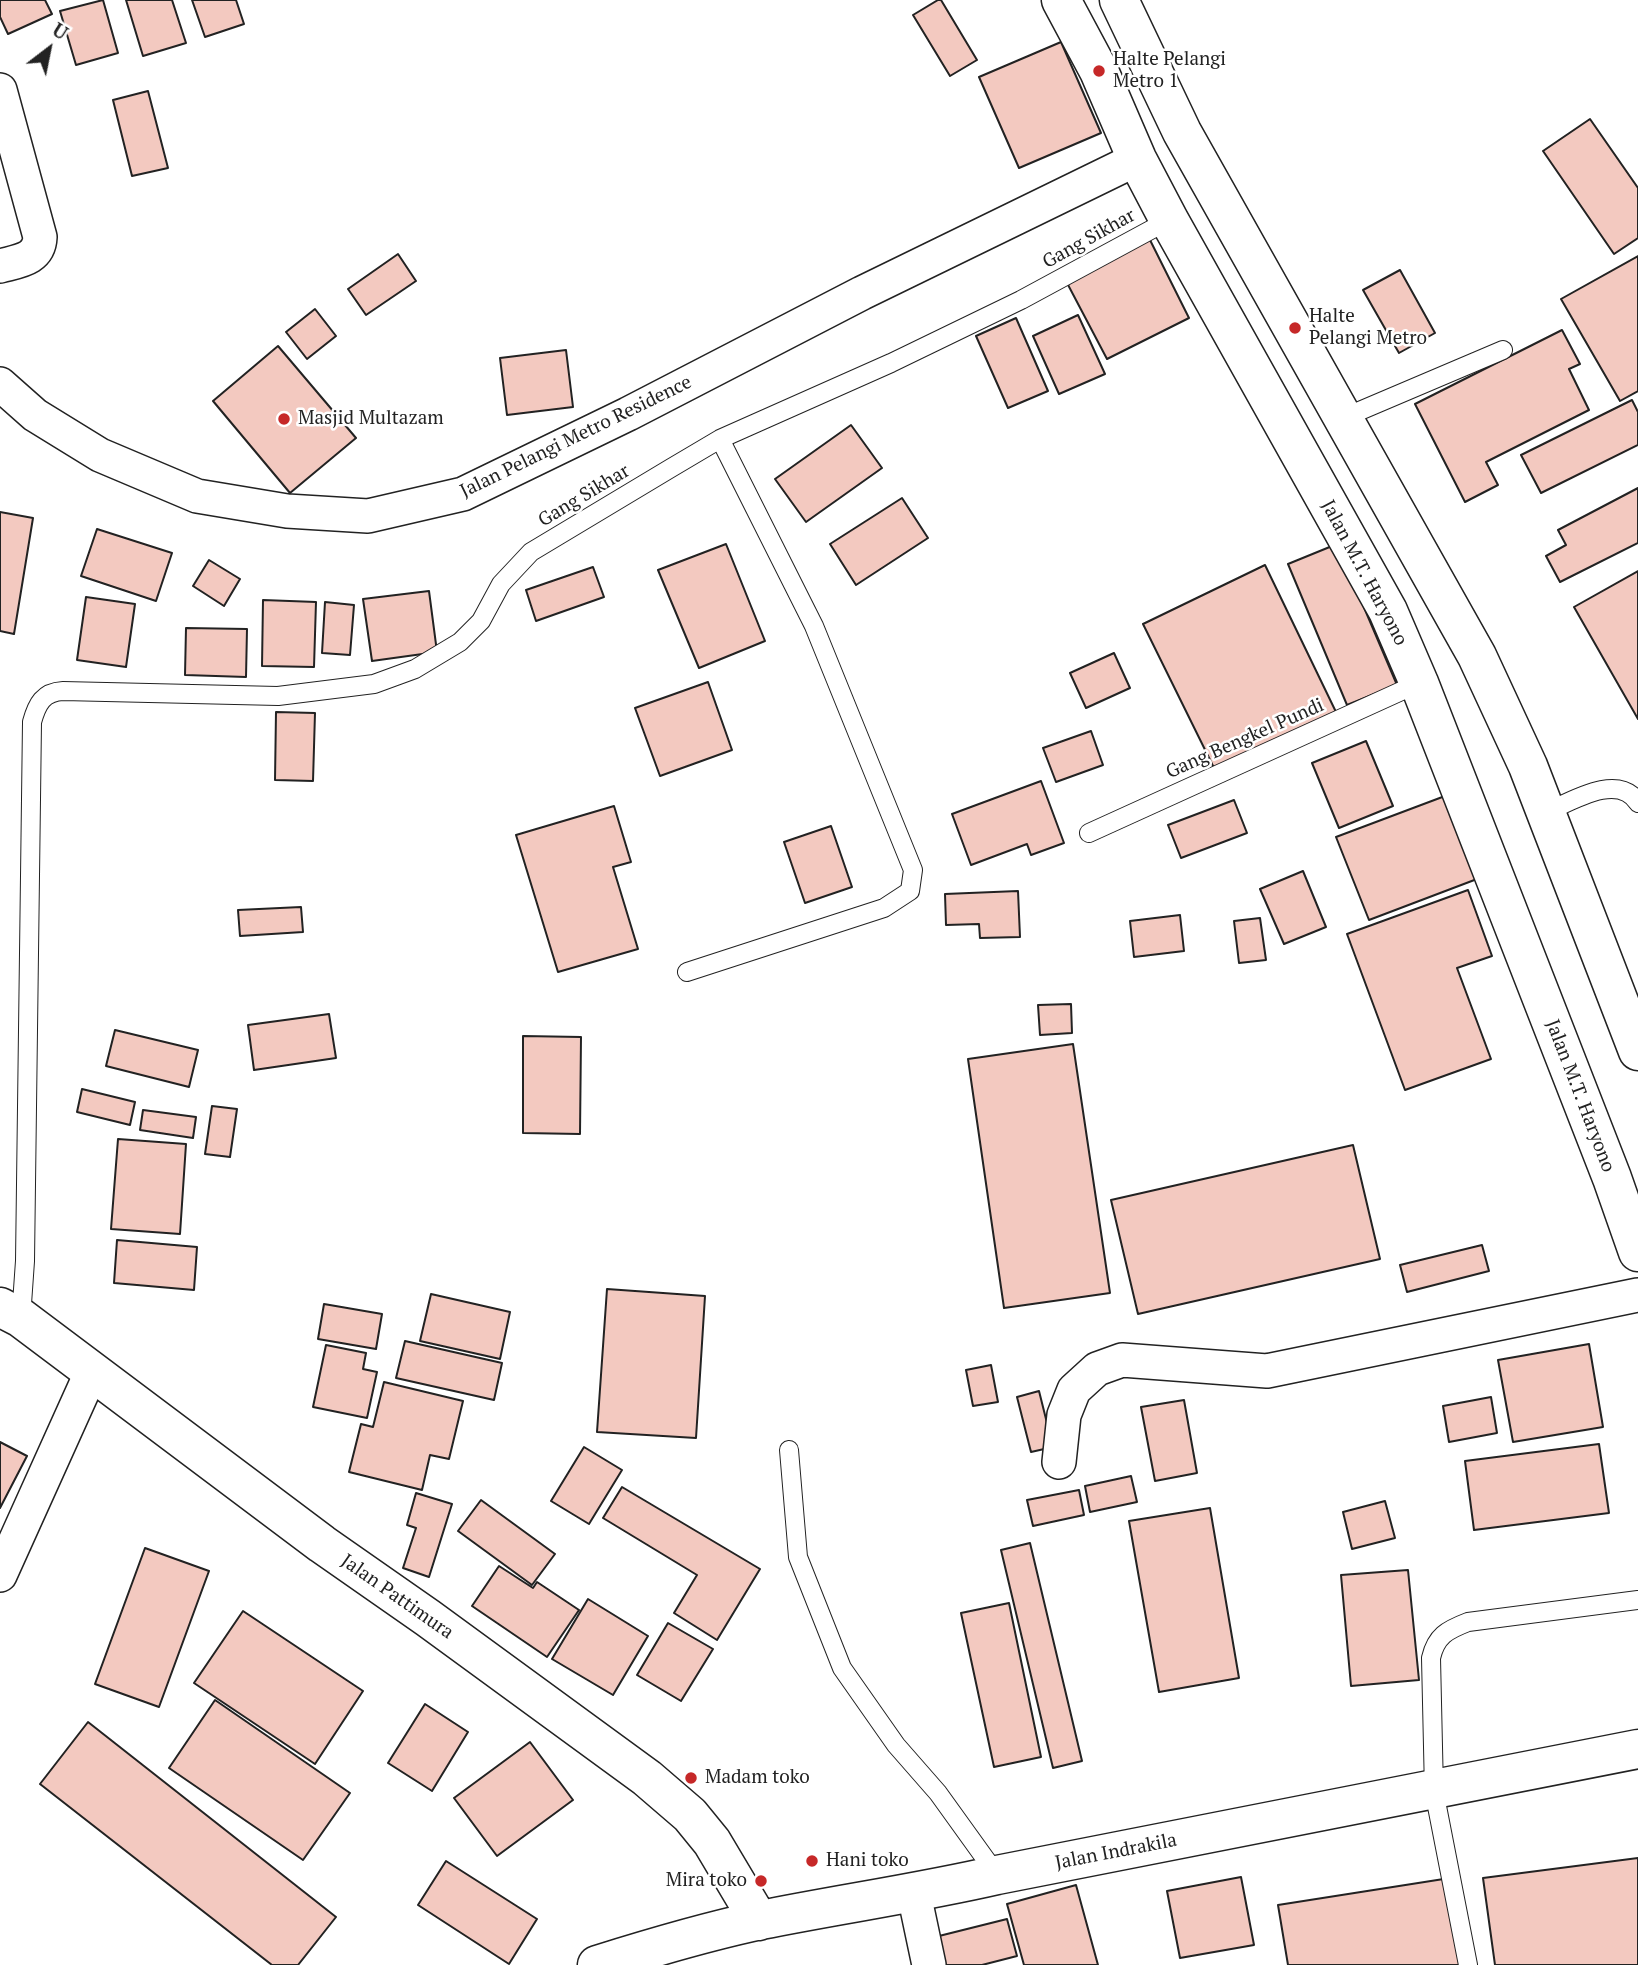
<!DOCTYPE html>
<html>
<head>
<meta charset="utf-8">
<style>
	body { margin:0 }
	#map { position:relative; width:1638px; height:1965px; overflow:hidden; background:#fff; font-family:"PT Serif",serif }
	canvas { display:block }
	.north { position:absolute; left:14px; top:14px; width:70px; height:70px; -webkit-text-stroke:5px #fff; paint-order:stroke; rotate:32deg; font-size:19px; font-weight:700; line-height:28px; text-align:center; color:#222 }
	.north::after { content:''; display:block; margin:auto; width:24px; height:32px; background:#222; clip-path:polygon(50% 0,100% 100%,50% 72%,0 100%) }
</style>
</head>
<body>
<div id="map">
<canvas width="1638" height="1965"></canvas>
<div class="north">U</div>
</div>
<script>
const ctx = document.querySelector('canvas').getContext('2d');
ctx.lineJoin = 'round';
function fill(path, color) { ctx.fillStyle = color; ctx.fill(path, 'evenodd'); }
function strokePath(path, color, width, dash) { ctx.strokeStyle = color; ctx.lineWidth = width; ctx.lineCap = dash ? 'butt' : 'round'; ctx.setLineDash(dash || []); ctx.stroke(path); }
function drawText(font, color, halo, rows, align = 'center') {
  ctx.font = font + ' "PT Serif",serif'; ctx.lineWidth = 5; ctx.setLineDash([]); ctx.textBaseline = 'middle'; ctx.strokeStyle = halo; ctx.fillStyle = color; for (const [text, x, y, turn = 0] of rows) {
    ctx.save(); ctx.translate(x, y); ctx.rotate((+turn || 0) * Math.PI / 180); ctx.textAlign = isNaN(turn) ? turn : align; if (halo) ctx.strokeText(text, 0, 0); ctx.fillText(text, 0, 0); ctx.restore();
  }
}
const building = new Path2D(`
	M0,0H45L52,14L8,34L0,17Z
	M103,0L118,53L76,65L60,11Z
	M126,0H172L186,43L143,56Z
	M192,0H236L244,24L205,37Z
	M938,0H941L977,60L950,76L913,15Z
	M1061,42L1101,133L1019,168L979,77Z
	M148,91L168,168L132,176L113,100Z
	M1590,119L1638,188V238L1614,254L1543,151Z
	M1149,238L1189,318L1107,359L1066,281Z
	M398,254L416,281L366,315L348,289Z
	M1638,256V391L1620,401L1561,299Z
	M1400,270L1435,333L1399,353L1363,290Z
	M315,309L336,336L307,359L286,332Z
	M1078,315L1105,374L1059,394L1033,336Z
	M1016,318L1048,391L1008,408L976,336Z
	M1562,330L1580,364L1569,369L1589,410L1486,462L1498,485L1465,502L1415,404Z
	M278,346L356,438L290,493L213,401Z
	M566,350L573,407L507,415L500,358Z
	M1632,400L1638,412V445L1541,493L1521,455Z
	M851,425L882,468L806,522L775,479Z
	M1638,488V543L1560,582L1546,556L1566,545L1558,530Z
	M902,498L928,538L856,585L830,544Z
	M0,512L33,518L14,634L0,631Z
	M97,529L172,553L156,601L81,576Z
	M726,544L765,641L699,668L658,570Z
	M1337,544L1397,685L1347,705L1288,564Z
	M209,560L240,579L224,606L193,586Z
	M1265,565L1336,712L1215,770L1143,624Z
	M593,567L604,597L536,621L526,590Z
	M1638,571V719L1574,607Z
	M429,591L437,652L372,661L363,599Z
	M86,597L135,604L126,667L77,660Z
	M263,600L316,602L314,667L262,666Z
	M325,602L354,605L350,655L322,653Z
	M186,628L247,629L246,677L185,675Z
	M1114,653L1130,688L1086,708L1070,673Z
	M708,682L732,750L660,776L635,708Z
	M276,712L315,713L313,781L275,780Z
	M1091,731L1103,765L1056,782L1043,748Z
	M1366,741L1393,806L1339,828L1312,763Z
	M1041,781L1064,843L1031,855L1027,844L971,865L952,814Z
	M1445,796L1477,879L1369,920L1336,837Z
	M1234,800L1247,833L1181,858L1168,825Z
	M614,806L631,862L613,867L638,949L558,972L516,835Z
	M831,826L852,887L805,903L784,842Z
	M1303,871L1326,927L1284,944L1260,889Z
	M1468,890L1492,956L1457,968L1491,1059L1405,1090L1347,934Z
	M1018,891L1020,937L980,938L979,924L946,925L945,894Z
	M301,907L303,932L240,936L238,910Z
	M1180,915L1184,951L1134,957L1130,921Z
	M1260,918L1266,960L1239,963L1234,921Z
	M1071,1004L1072,1033L1040,1035L1038,1005Z
	M329,1014L336,1058L254,1070L248,1025Z
	M115,1030L198,1050L189,1087L106,1066Z
	M523,1036L581,1037L580,1134L523,1133Z
	M1073,1044L1110,1293L1004,1308L968,1059Z
	M82,1089L135,1102L130,1125L77,1112Z
	M212,1106L237,1109L230,1157L205,1154Z
	M143,1110L196,1117L193,1138L140,1130Z
	M118,1139L186,1144L180,1234L111,1229Z
	M1353,1145L1380,1259L1138,1314L1111,1200Z
	M117,1240L197,1247L194,1290L114,1283Z
	M1482,1245L1489,1271L1407,1292L1400,1265Z
	M607,1289L705,1296L696,1438L597,1432Z
	M431,1294L510,1312L500,1359L420,1341Z
	M324,1304L382,1314L376,1349L318,1339Z
	M405,1341L502,1363L494,1400L396,1378Z
	M1589,1344L1603,1427L1513,1442L1498,1360Z
	M326,1345L366,1353L363,1369L377,1372L367,1418L313,1407Z
	M991,1365L998,1402L973,1406L966,1370Z
	M384,1382L463,1401L449,1459L430,1455L422,1490L349,1472L361,1424L373,1427Z
	M1039,1391L1053,1447L1031,1452L1017,1397Z
	M1491,1397L1497,1433L1449,1442L1443,1406Z
	M1184,1400L1197,1473L1155,1481L1141,1407Z
	M0,1442L27,1456L0,1508Z
	M1599,1444L1609,1513L1474,1530L1465,1461Z
	M584,1447L622,1470L589,1524L551,1501Z
	M1131,1476L1137,1502L1090,1512L1085,1486Z
	M622,1487L760,1569L717,1640L674,1613L697,1575L603,1518Z
	M1079,1490L1084,1515L1033,1526L1027,1500Z
	M416,1493L452,1504L429,1577L403,1568L416,1528L407,1525Z
	M481,1500L555,1554L532,1585L458,1531Z
	M1385,1501L1395,1538L1352,1549L1343,1512Z
	M1210,1508L1239,1678L1159,1692L1129,1521Z
	M1030,1543L1082,1761L1053,1768L1001,1550Z
	M145,1548L209,1571L159,1707L95,1684Z
	M499,1566L533,1588L537,1582L579,1610L547,1657L472,1606Z
	M1408,1570L1419,1680L1351,1686L1341,1575Z
	M588,1599L648,1636L613,1695L552,1659Z
	M1009,1603L1041,1757L994,1767L961,1613Z
	M243,1611L363,1691L315,1764L194,1683Z
	M668,1623L713,1649L681,1701L637,1675Z
	M215,1700L350,1793L303,1860L169,1768Z
	M425,1704L468,1732L432,1791L388,1763Z
	M88,1722L336,1917L298,1965H272L40,1784Z
	M530,1742L573,1800L497,1856L454,1798Z
	M1638,1858V1965H1495L1483,1878Z
	M446,1861L537,1919L509,1964L418,1905Z
	M1241,1877L1254,1945L1180,1958L1167,1891Z
	M1450,1878L1464,1965H1288L1278,1905Z
	M1076,1885L1098,1965H1024L1007,1904Z
	M1007,1919L1017,1956L982,1965H934L927,1939Z`);
fill(building, '#f3c9c0');
strokePath(building, '#222', 2);
const service = new Path2D(`
	M1343,418L1503,350
	M1545,813C1570,802 1619,771 1638,803
	M1089,833L1419,683
	M687,972L884,908L910,891L913,870L814,626L720,439
	M21,1318L25,1261L32,722C37,704 43,692 63,691L278,696L374,684L415,669L460,642L481,621L501,584L531,552L671,468L720,439L891,363L1021,300L1169,220
	M789,1450L798,1557L842,1668L896,1745L938,1793L997,1875
	M1468,1965L1434,1791L1431,1658C1436,1636 1447,1630 1468,1622L1638,1600`);
const minor = new Path2D(`
	M0,90L40,237C39,260 18,261 0,266
	M0,384L35,415L100,455L197,496L287,511L368,516L463,494L628,414L862,293L1137,159
	M1059,1462L1064,1415L1074,1390L1097,1369L1122,1360L1267,1371L1638,1295
	M0,1575L92,1371
	M914,1894L929,1965`);
const tertiary = new Path2D(`
	M0,1307L21,1318L322,1544L428,1618L647,1778L690,1815L712,1842L759,1921
	M597,1965C651,1948 705,1932 761,1920C840,1904 919,1893 997,1875L1638,1749`);
const trunk = new Path2D(`
	M1061,0L1099,71L1137,159L1169,220L1388,611L1419,683L1612,1178L1638,1252
	M1119,0L1182,132L1477,656L1528,766L1638,1051`);
strokePath(service, '#222', 20);
strokePath(minor, '#222', 36);
strokePath(tertiary, '#222', 41);
strokePath(trunk, '#222', 41);
strokePath(service, '#fff', 18);
strokePath(minor, '#fff', 33);
strokePath(tertiary, '#fff', 38);
strokePath(trunk, '#fff', 38);
for (const [x, y, r, color] of [
	[1099,71,7,"#c62828"],
	[1295,328,7,"#c62828"],
	[284,419,7,"#c62828"],
	[691,1778,7,"#c62828"],
	[812,1861,7,"#c62828"],
	[761,1881,7,"#c62828"]
]) { const dot = new Path2D(); dot.arc(x, y, r, 0, 2 * Math.PI); ctx.fillStyle = color; ctx.fill(dot); strokePath(dot, '#fff', 2.5); }
drawText('19px', '#222', '#fff', [
	["Halte Pelangi",1113,60],
	["Metro 1",1113,82],
	["Halte",1309,317],
	["Pelangi Metro",1309,339],
	["Masjid Multazam",298,419],
	["Madam toko",705,1778],
	["Hani toko",826,1861],
	["Mira toko",747,1881,"right"]
], 'left');
drawText('19px', '#222', '#fff', [
	["Gang Sikhar",1089,239,-29],
	["Jalan Pelangi Metro Residence",576,437,-26],
	["Gang Sikhar",584,496,-31],
	["Jalan M.T. Haryono",1364,573,62],
	["Gang Bengkel Pundi",1245,739,-24],
	["Jalan M.T. Haryono",1580,1096,69],
	["Jalan Pattimura",397,1597,35],
	["Jalan Indrakila",1116,1852,-11]
]);
</script>
</body>
</html>
